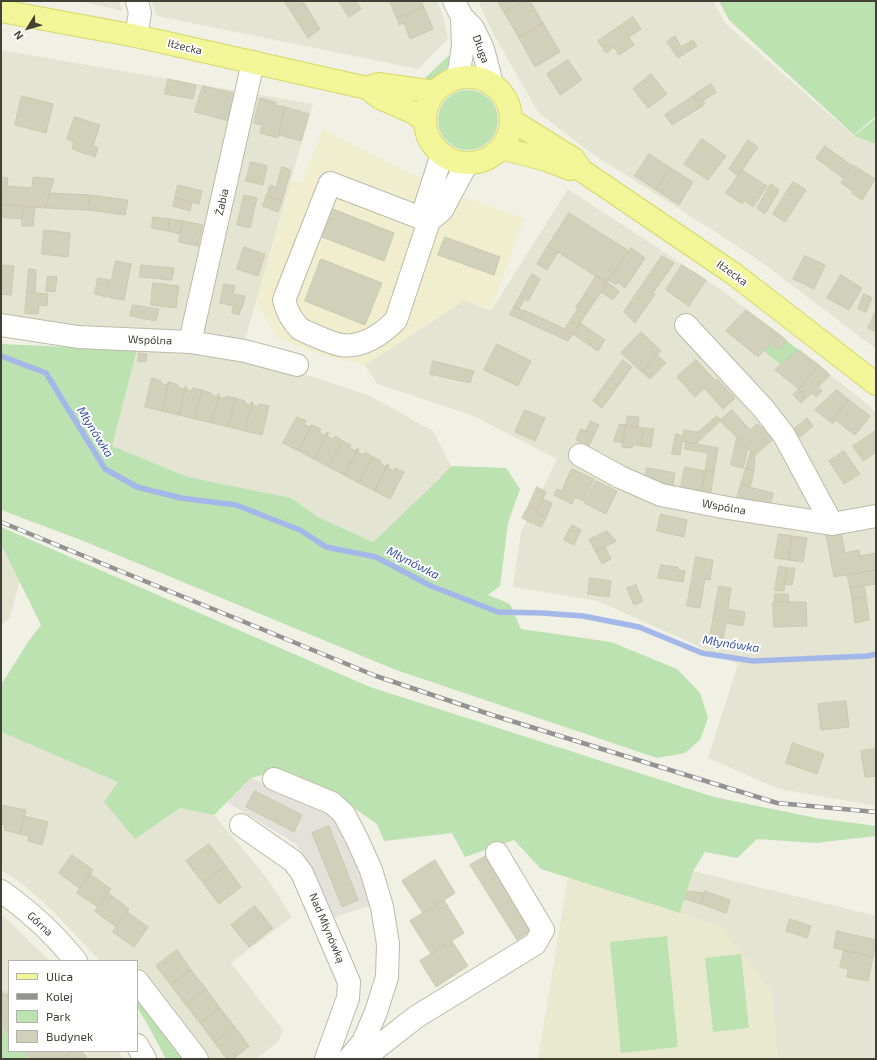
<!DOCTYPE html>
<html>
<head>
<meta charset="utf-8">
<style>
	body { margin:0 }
	#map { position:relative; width:877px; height:1060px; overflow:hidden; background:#f0f0e4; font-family:"Exo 2",sans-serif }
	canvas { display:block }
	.frame { position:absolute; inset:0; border:2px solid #424135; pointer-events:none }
	.legend { position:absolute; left:8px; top:960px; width:130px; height:92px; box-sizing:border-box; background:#fff; border:1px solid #b3b3ae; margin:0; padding:5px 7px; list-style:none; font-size:12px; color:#424135 }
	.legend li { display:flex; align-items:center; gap:8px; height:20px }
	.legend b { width:20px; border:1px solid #b3b3ae }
	.north { position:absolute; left:8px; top:8px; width:40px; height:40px; -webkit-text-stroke:3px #fff; paint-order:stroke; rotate:233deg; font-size:11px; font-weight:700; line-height:16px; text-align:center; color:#424135 }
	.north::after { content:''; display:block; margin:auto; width:14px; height:18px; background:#424135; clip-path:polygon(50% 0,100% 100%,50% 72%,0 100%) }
</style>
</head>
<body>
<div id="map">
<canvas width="877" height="1060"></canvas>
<div class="frame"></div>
<ul class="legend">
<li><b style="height:5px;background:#f2f598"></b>Ulica</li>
<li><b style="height:5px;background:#939393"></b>Kolej</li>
<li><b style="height:11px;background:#bbe2b0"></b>Park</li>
<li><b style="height:11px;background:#d1d0bb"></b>Budynek</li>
</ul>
<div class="north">N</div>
</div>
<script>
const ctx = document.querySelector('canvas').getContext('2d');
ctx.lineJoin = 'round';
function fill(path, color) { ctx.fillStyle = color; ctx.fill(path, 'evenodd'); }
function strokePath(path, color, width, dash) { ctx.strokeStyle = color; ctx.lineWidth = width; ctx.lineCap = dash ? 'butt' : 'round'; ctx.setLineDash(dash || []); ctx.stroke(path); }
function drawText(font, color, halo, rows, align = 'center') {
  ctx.font = font + ' "Exo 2",sans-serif'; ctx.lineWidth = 4; ctx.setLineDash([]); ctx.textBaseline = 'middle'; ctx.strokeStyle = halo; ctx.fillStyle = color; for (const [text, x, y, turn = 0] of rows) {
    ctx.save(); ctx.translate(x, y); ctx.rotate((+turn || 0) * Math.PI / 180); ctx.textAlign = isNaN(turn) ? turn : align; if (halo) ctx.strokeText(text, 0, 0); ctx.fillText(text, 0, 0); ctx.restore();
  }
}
fill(new Path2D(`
	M80,1H119L122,11Z
	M151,1H437L442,12L448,39L418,69L157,16Z
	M478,1H713L726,24L854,136L876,118V349L756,258L588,151L538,112L493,33Z
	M1,50L313,104L240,357L1,320Z
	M568,189L723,291L870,406L876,414V806L779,789L708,758L738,664L598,601L513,587L521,532L557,459L472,415L377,384L365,365L465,300L491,311Z
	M137,350L203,353L307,375L370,396L433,431L451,466L438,480L373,542L320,518L291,498L188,477L112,446Z
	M1,548L4,550L20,581L10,617L1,626Z
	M1,732L119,782L135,839L180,808L214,815L266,877L292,917L231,963L283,1030L278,1042L256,1059H206L137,969V961H100L53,911L21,883L1,870Z
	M693,871L876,916V1059H778L721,927L680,913Z
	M1,914L50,961H9V1051H118L123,1059H1Z`), '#e4e4d3');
fill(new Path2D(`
	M323,129L421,179L460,196L525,218L490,311L465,300L365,365L320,355L277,338L256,303L291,181L302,182Z`), '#f1eed0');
fill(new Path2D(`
	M251,778L333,813L348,836L372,905L332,918L306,860L296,844L227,802Z`), '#e3e1d9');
fill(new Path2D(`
	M568,877L721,927L772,991L778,1059H538Z`), '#e8e9cf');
fill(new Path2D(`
	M719,1H876V116L854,135L729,20Z
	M455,52C448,70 441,79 421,82L447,57Z
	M438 120a30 30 0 1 1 60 0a30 30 0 1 1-60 0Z
	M876,118V144L854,136Z
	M787,341L799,350L781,365L764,351L771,343L779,350Z
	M1,344L137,350L112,446L188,477L291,498L320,518L373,542L438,480L451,466L506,468L520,489L508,523L500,586L488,595L510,604L521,629L611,642L677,669L700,693L708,718L700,740L685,753L657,758L396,670L86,542L1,510Z
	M1,527L370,687L714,797L816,818L876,826V836L815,843L757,839L737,858L705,852L693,871L680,913L541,869L514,840L465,857L452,833L384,841L377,824L344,801L277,771L251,778L214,815L180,808L135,839L104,802L118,782L1,732V685L28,642L41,625L4,550L1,548Z
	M667,936L678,1047L621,1053L610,942Z
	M741,954L749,1028L713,1032L705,958Z
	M137,992L188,1059H166L148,1025L137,1007Z
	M1,1028L9,1038V1051H23L29,1059H1Z`), '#bbe2b0');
strokePath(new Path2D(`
	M1,356L46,373L105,469L137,487L181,498L236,505L300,530L326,547L376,557L431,586L498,612L542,613L583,616L639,627L702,653L753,661L868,656L876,654`), '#a4b7e9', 5.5);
const building = new Path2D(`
	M284,1H301L303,4L291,11Z
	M339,1H356L361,9L349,17Z
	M390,1H421L424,7L397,18Z
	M498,1H523L504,12Z
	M523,1H530L543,23L519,38L504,12Z
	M304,3L320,29L308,38L291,11Z
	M424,7L433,29L410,39L404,23L399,25L397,18Z
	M633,17L641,29L629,37L634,45L619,55L614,47L606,53L598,41Z
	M543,23L560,52L535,67L519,38Z
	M675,36L681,47L693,40L697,46L678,58L667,42Z
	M568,60L582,80L560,95L547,74Z
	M651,74L667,94L648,108L633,89Z
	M168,79L196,85L193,99L165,94Z
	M711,84L716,92L703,101L697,93Z
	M203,86L238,94L229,121L195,112Z
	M697,93L705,104L701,107L693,96Z
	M22,96L53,104L46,133L15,125Z
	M693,96L701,107L672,125L665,115Z
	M260,98L276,102L275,105L285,107L278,138L260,133L262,125L254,123Z
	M285,107L309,114L301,141L279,135Z
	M75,117L100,125L93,146L98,148L95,157L72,149L74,142L67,139Z
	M702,139L726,156L708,180L684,164Z
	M748,140L758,147L738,176L729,169Z
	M825,146L852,166L843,178L816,158Z
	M649,154L671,168L656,190L635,176Z
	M251,162L267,166L263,185L246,181Z
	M853,165L875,179L862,200L852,193L853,191L841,183Z
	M282,167L291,170L282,201L267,195L270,185L276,187Z
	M671,168L693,182L679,205L656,190Z
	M742,170L767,186L753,207L745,201L742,204L726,193Z
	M1,177L8,178L7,186L32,188L33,177L54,179L45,208L1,204Z
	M793,182L806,190L785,222L773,214Z
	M771,184L779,190L765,214L757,208Z
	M178,185L202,191L199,204L175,198Z
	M50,193L90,195L88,210L45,208Z
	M90,195L128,200L125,215L88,210Z
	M244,195L257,198L250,228L237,225Z
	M267,195L282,201L278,212L263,206Z
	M175,198L192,202L190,211L173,206Z
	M315,202L394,233L384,261L304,230Z
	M1,204L23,206L22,219L1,217Z
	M23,206L35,207L33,226H22Z
	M569,213L629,251L607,283L548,246Z
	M153,217L170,219L168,231L152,228Z
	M170,219L183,221L180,234L168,231Z
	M183,221L203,225L198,246L179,242Z
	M44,230L70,233L68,257L42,254Z
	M445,237L500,257L494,275L438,255Z
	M548,246L558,252L547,270L537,264Z
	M244,247L265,254L258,276L237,269Z
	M631,248L645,258L625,288L618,282L616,285L609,280Z
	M662,256L674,263L653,293L655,294L635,323L624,312Z
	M805,256L825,265L814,289L793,279Z
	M321,259L382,283L365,325L305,301Z
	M116,261L131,264L124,300L108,297Z
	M1,265L14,266L11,295L1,294Z
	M141,265L174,268L172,280L140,277Z
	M682,265L706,280L689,306L666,290Z
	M29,269L36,270L35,292H27Z
	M532,274L540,279L528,301L520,296Z
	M841,275L862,288L849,310L827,298Z
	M48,276L57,277L55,292L46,291Z
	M596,276L607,283L595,301L585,294Z
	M98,278L110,280L106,297L95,294Z
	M607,282L619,291L613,300L601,292Z
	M153,283L179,286L176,308L151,305Z
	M224,284L235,286L233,294L245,296L242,308L220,303Z
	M27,292L48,294L47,306L39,305L38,314L25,313Z
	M585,294L595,301L586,314L576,307Z
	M864,294L872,298L866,312L858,309Z
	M520,296L524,299L519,309L514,307Z
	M133,305L159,309L156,321L130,316Z
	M234,306L241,308L239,315L232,313Z
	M514,307L524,311L520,319L510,315Z
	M578,309L586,314L573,334L565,329Z
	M524,310L565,329L573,334L568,341L520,319Z
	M746,310L779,334L758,357L726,331Z
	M876,311V332L868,328Z
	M580,323L605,340L598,351L573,334Z
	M641,332L661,351L642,372L621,353Z
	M779,334L787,341L779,350L771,343Z
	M497,344L531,361L518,386L484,370Z
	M799,350L819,365L799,389L775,370Z
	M139,353L147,354L146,362L138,361Z
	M657,355L666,363L650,379L642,372Z
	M623,360L632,367L602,408L593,401Z
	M696,360L714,379L695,397L677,377Z
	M433,361L474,371L470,383L430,374Z
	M819,365L830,375L818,387L822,391L816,397L812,393L806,398L799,389Z
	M152,378L161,381V383L167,385L168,382H169L162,411L145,407Z
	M717,379L735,398L723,409L705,389Z
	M169,382L178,385L177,387L184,389L186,386L179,415L162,411Z
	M186,386L187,387L186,389L192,391L193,388L202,390L195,419L179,415Z
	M799,389L806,398L801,403L793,395Z
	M202,390L211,393V395L217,397L218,394H219L212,423L195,419Z
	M837,390L849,400L834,419L835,420L833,424L815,410Z
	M219,394V397L226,399V396L235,398L229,427L212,423Z
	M235,398L245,401L244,403L250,405L252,402L245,431L229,427Z
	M849,400L870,416L855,435L834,419Z
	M252,402L253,403L252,405L259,407V404L269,406L262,435L245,431Z
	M525,410L545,418L535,441L515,432Z
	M732,410L750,430L757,424L762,428L767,425L776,437L755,455L720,421Z
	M628,416L639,417L638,427L626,425Z
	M717,416L721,420L696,444L682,441L684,430L698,432Z
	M297,417L306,421L304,424L310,427L311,425H312L299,451L283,443Z
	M807,418L813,426L800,437L794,429Z
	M591,421L599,425L594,435L586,431Z
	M620,424L626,425L623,443L614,441Z
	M312,425L321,429L319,432L325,435L327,432L328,433L314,459L299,451Z
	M626,425L644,428L641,446L633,444L632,448L622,447Z
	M644,428L654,429L651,447L641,446Z
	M581,429L594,435L589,446L576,440Z
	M876,431V452L863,461L853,446Z
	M328,433H329L327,436L333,439L335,436L343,441L329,467L314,459Z
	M676,434L683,436L680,455L672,454Z
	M737,438L748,448L743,468L731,465Z
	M343,441L351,445L350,448L356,451L357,448L358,449L344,475L329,467Z
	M686,442L718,448L714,472L705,471L708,453L685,449Z
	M358,449H359L358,452L363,455L365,452L373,457L359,483L344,475Z
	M751,451L755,455L754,471L746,468Z
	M844,451L860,474L844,484L829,461Z
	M373,457L381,461L380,463L386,467L387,464L388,465L375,491L359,483Z
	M388,465H389L388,468L394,471L395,468L404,472L390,499L375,491Z
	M685,467L705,471L701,496L680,492Z
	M647,468L675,473L673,485L645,480Z
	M746,468L754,471L750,487L741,485Z
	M572,469L594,479L583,501L575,497L572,504L554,495L557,489L561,491Z
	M705,471L714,472L710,497L701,496Z
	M596,481L617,491L606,514L584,503Z
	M741,485L773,493L770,508L736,501Z
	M537,487L546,492L538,509L529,505Z
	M543,499L552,503L546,518L536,513Z
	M529,505L538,509L532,523L522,518Z
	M538,514L546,518L541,527L534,524Z
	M661,514L687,520L684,537L657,531Z
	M572,525L581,530L574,545L564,540Z
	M607,531L616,541L596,552L589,540Z
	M841,533L845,553L859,550L860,556L876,553V570L834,577L826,535Z
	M779,534L792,536L789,560L775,558Z
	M792,536L807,538L803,562L789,560Z
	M605,547L611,559L602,564L596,552Z
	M696,557L713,560L710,580L705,579L700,608L687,606Z
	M661,565L678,567V570L685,571L683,582L658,578Z
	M779,566L787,568L784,591L775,590Z
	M787,568H795L792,585L785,584Z
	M876,570V584L850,588L847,575Z
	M590,578L611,581L609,597L588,594Z
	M636,585L643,601L634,605L627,588Z
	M719,586L731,588L728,609L745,612L743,626L726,623L722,645L709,643Z
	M864,586L866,597L852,599L850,588Z
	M775,594H788L789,602H775Z
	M866,597L869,620L855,623L852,599Z
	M773,602H806L807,626L774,627Z
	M846,701L849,727L821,730L818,704Z
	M793,743L824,754L817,774L786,763Z
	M876,749V776L865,777L861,751Z
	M255,791L302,815L294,832L246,807Z
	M1,805L26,810L20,834L4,830L5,825L1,824Z
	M24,816L48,822L42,845L28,841L29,836L20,834Z
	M329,826L358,900L342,907L312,833Z
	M209,844L226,866L203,883L186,861Z
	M72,855L93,870L80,889L59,873Z
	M486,856L532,930L517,940L470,865Z
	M435,860L455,893L423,913L402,881Z
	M226,866L241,887L219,904L203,883Z
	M90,874L111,889L98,907L77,893Z
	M688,891L705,893L701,904L685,899Z
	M705,891L730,900L726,913L701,904Z
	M108,893L129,909L116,927L95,911Z
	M444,900L464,933L431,954L410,921Z
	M255,906L273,928L249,947L231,925Z
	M127,912L148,927L134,947L113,932Z
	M790,919L811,926L807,938L786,931Z
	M837,931L876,940L873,957L834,948Z
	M452,941L468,966L436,987L420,961Z
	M177,950L191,970L171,985L156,966Z
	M844,950L873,957L868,981L847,977L848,969L840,967Z
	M191,970L206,989L185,1004L171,985Z
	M206,989L220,1008L200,1023L185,1004Z
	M1,990L5,995L1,999Z
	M8,993L9,1015L1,1021V999Z
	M220,1008L235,1027L214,1042L200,1023Z
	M9,1015V1036L1,1026V1021Z
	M235,1027L249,1046L233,1059H227L214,1042Z
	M24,1051H46L35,1059H31Z
	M46,1051H73L63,1059H35Z
	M73,1051H81L88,1059H63Z`);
fill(building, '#d1d0bb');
strokePath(building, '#cbc9af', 1);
const minor = new Path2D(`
	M454,1L462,17L473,28L483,49L492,84
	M136,36L140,13L137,1
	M458,78L463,46L462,17
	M429,221L330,183L284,300C287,312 291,320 300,329C311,334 330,343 341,345C362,348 382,334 396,320L429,221L442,210L467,163
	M429,221L426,204L442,154
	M1,325L78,337L190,342L245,351L297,365
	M686,325L763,408L784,435L832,524
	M190,342L253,62
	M580,455L620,477L661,495L728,508L832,524L876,516
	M274,779L332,803L344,814L357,839L371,870L382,907L388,944L387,977L376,1012L363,1042L349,1059
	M241,825L293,861L302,873L349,982L348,998L326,1059
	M1,891C28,910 55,935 76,961
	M137,981L197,1059
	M137,1045L145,1059
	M351,1058L374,1050L416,1017L535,944L543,930L497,853`);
const major = new Path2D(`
	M1,11L136,36L367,88L380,98L414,113L425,121
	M425 120a43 43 0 1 1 86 0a43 43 0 1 1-86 0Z
	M367,88L378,84L435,92
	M511,120L574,159L581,170L734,274L876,384
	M501,148L547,160L570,169`);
strokePath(minor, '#bbbba8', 24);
strokePath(major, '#d6d96a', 24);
strokePath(minor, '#fff', 22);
strokePath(major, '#f2f598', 22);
const rail = new Path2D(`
	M1,522L376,676L492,715L777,803L876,812`);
strokePath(rail, '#939393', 4.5);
strokePath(rail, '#fff', 3, [9]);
drawText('11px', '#424135', '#fff', [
	["Iłżecka",185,47,13],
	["Długa",481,49,70],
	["Żabia",222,202,-77],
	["Iłżecka",732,273,36],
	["Wspólna",150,340,2],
	["Wspólna",724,507,10],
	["Górna",40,924,43],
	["Nad Młynówką",327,928,67]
]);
drawText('italic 12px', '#3753a4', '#fff', [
	["Młynówka",95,432,58],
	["Młynówka",413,563,27],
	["Młynówka",731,644,9]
]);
</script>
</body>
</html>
